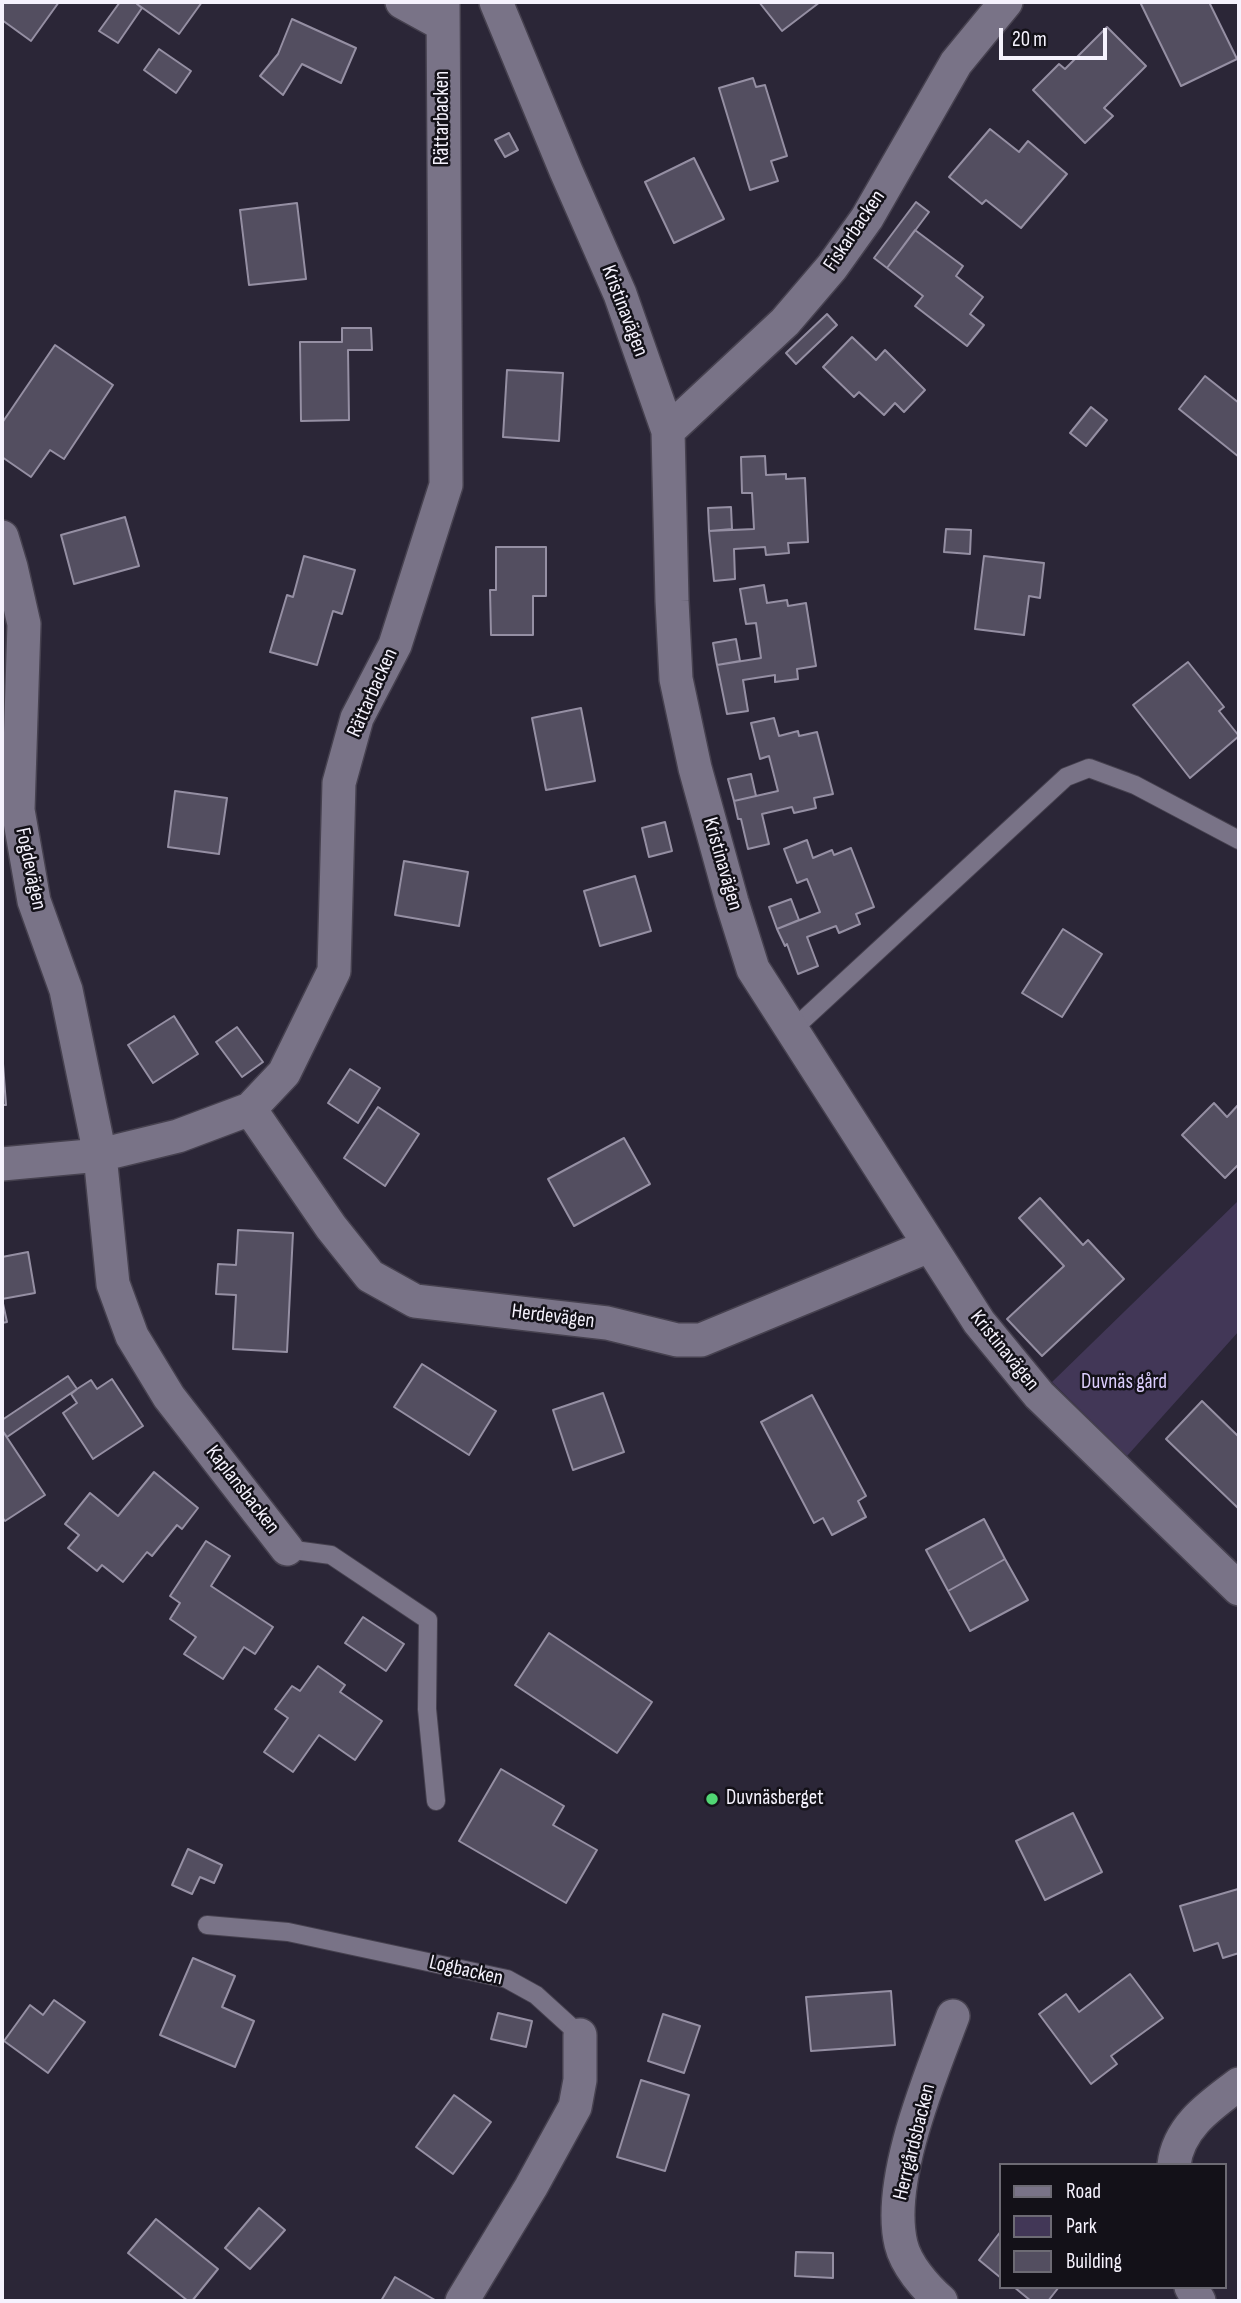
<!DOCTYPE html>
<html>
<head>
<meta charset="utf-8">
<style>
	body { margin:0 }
	#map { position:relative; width:1241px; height:2303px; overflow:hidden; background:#2b2637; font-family:"Sofia Sans Condensed",sans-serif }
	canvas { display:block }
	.frame { position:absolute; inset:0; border:4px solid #f5f2fd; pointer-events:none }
	.legend { position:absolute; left:999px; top:2163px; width:228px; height:126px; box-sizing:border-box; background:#131118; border:2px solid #6d6b74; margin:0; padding:9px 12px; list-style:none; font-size:21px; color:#f5f2fd }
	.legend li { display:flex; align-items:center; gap:14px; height:35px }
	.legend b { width:35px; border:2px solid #6d6b74 }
	.scale { position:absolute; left:999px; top:28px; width:108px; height:32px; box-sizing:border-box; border:4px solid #f5f2fd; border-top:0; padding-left:9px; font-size:21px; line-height:24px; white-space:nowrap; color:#f5f2fd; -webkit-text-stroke:5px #131118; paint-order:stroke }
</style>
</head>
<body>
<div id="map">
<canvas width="1241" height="2303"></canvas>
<div class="frame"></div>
<ul class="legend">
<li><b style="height:9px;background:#797387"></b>Road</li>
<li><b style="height:19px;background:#423757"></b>Park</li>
<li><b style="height:19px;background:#534e60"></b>Building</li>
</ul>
<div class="scale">20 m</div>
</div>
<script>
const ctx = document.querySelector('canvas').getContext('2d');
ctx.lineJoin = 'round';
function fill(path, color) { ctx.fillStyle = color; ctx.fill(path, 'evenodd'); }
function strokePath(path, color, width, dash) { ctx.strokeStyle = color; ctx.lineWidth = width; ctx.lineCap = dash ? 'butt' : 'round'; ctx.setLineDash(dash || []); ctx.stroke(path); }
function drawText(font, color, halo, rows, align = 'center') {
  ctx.font = font + ' "Sofia Sans Condensed",sans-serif'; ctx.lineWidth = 5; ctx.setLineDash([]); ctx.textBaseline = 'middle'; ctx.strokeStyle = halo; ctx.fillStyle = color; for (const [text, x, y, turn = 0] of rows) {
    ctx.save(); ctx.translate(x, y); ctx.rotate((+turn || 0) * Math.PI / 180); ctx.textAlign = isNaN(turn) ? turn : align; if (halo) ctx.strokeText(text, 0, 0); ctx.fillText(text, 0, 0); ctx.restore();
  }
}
fill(new Path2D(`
	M1239,1200V1331L1127,1456L1052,1382Z`), '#423757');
const building = new Path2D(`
	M2,2H59L31,41L2,20Z
	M120,2H139L137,4L142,8L118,43L99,31Z
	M139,2H202L179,34L137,4Z
	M759,2H820L782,31Z
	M1140,2H1209L1237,59L1181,86Z
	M292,19L356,48L341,83L302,64L283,95L260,76L278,54Z
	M1107,27L1146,66L1104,108L1113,116L1085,143L1033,90L1059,64L1065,69Z
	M159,49L191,71L176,93L144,70Z
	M753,78L756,87L765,85L787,156L771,161L778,181L750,190L719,88Z
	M990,129L1019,152L1028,141L1067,174L1021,228L986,200L982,204L949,177Z
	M509,133L518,150L505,157L495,140Z
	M694,158L724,219L674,243L645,182Z
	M916,202L929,212L887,268L874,258Z
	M297,203L306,279L249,285L240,210Z
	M915,230L963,266L956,276L983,297L970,314L984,325L967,346L915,306L923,296L887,268Z
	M827,314L837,325L796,364L786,353Z
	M342,328H371L372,350H348L349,420L301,421L300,342H342Z
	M852,337L876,360L885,350L925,390L904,412L895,403L884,415L859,392L854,397L823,367Z
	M55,345L113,385L64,459L50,450L31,477L2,457V423Z
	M507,370L563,373L559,441L503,437Z
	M1205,376L1239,403V457L1179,409Z
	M1091,407L1107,420L1086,446L1070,433Z
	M765,456L766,475L786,474V479L805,478L808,542L788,543L789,553L766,555L765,547L734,549L735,579L714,581L709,531L754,529L752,493H742L741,457Z
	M731,507L732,529L709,531L708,508Z
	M125,517L139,566L74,584L61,535Z
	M946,529L971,530L970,554L944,552Z
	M496,547H546V596H533V635H491L490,590H496Z
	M304,556L355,570L342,614L333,611L317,665L270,652L287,595L293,597Z
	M984,556L1044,563L1040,598L1029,596L1024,635L975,629Z
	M764,585L767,603L787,600L788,606L806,603L816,666L797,669L798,679L775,682V675L743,680L748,711L727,714L717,665L761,658L756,623L746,624L740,589Z
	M736,639L740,661L717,665L713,643Z
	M1188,662L1224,707L1219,711L1239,736L1190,778L1133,705Z
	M581,708L595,781L546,790L532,718Z
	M774,718L779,736L798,731L799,736L817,732L833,794L814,798L816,808L794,813L792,807L762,814L769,844L748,849L741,819H738L734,801L778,791L769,756L760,759L751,723Z
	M751,774L756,796L734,801L728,779Z
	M175,791L227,798L219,854L168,847Z
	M665,822L672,851L649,857L642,828Z
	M807,840L813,858L832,850L834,855L851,848L874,907L856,914L860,924L839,933L836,926L807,937L818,966L798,974L787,944L785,946L777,929L820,912L807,879L797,883L784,849Z
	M404,861L468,872L459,926L395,915Z
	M635,876L651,931L600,946L584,891Z
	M791,899L799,920L777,929L769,907Z
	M1063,929L1102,954L1062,1017L1022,993Z
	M174,1016L198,1054L153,1083L128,1045Z
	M237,1027L263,1062L242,1077L216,1042Z
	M2,1050L6,1105H2Z
	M350,1069L380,1088L358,1123L328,1103Z
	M1214,1103L1227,1117L1239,1104V1164L1225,1178L1182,1135Z
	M378,1107L419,1134L385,1186L344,1158Z
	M624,1138L650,1184L574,1226L548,1179Z
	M1040,1198L1083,1245L1088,1240L1124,1279L1042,1356L1007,1319L1064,1266L1019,1218Z
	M238,1230L293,1233L287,1352L233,1349L236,1295L216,1294L218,1264L236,1265Z
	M28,1252L35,1293L2,1299L7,1322L2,1323V1257Z
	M422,1364L496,1411L469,1455L394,1407Z
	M68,1376L77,1389L7,1437L2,1430V1420Z
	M112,1379L143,1426L93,1459L63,1413L77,1403L71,1394L77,1389L91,1380L97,1389Z
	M603,1393L624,1452L573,1470L553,1410Z
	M812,1395L866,1496L858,1501L866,1517L832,1535L823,1518L814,1523L761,1422Z
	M1202,1401L1239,1437V1509L1166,1439Z
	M2,1430L45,1495L5,1521L2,1517Z
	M154,1472L198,1508L182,1529L177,1525L152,1556L147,1552L123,1582L102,1565L97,1571L68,1548L79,1535L65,1524L90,1493L118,1516Z
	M984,1519L1005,1559L948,1591L926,1550Z
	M206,1541L230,1556L211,1586L273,1627L255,1654L244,1647L223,1679L184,1654L196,1637L170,1619L180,1603L170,1596Z
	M1005,1559L1028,1600L970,1631L948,1591Z
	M363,1617L404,1644L386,1671L345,1643Z
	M549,1633L652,1702L617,1753L515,1685Z
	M318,1666L345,1685L340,1692L382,1721L355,1760L319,1735L293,1772L264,1752L288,1718L275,1709L292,1686L300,1691Z
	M501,1769L564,1806L553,1825L597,1850L566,1903L459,1841Z
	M1073,1813L1102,1872L1045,1900L1016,1841Z
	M188,1849L222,1865L214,1883L200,1877L192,1894L172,1885Z
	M1238,1889L1239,1953L1223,1958L1218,1943L1194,1951L1180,1906Z
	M193,1958L235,1976L222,2007L254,2021L235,2067L160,2035Z
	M1130,1974L1163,2018L1111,2056L1117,2064L1091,2084L1039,2014L1066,1994L1079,2012Z
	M891,1991L895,2045L811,2051L806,1997Z
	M54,2000L85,2022L48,2073L4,2041L30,2005L43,2015Z
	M498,2013L532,2021L526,2047L491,2039Z
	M663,2014L700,2026L684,2073L648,2061Z
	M641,2080L689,2095L665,2171L617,2157Z
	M454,2095L491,2122L453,2174L416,2147Z
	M259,2208L285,2230L250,2269L225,2248Z
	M156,2219L218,2269L192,2301H188L128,2253Z
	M1001,2231V2278L979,2260Z
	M796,2252L833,2253V2278L795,2276Z
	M395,2277L435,2300L434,2301H381Z
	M1014,2287H1059L1048,2301H1031Z`);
fill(building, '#534e60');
strokePath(building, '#958fa3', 2);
const service = new Path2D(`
	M791,1031L1066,777L1089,768L1135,785L1239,840
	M287,1549L331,1555L428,1620L427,1709L436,1801
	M207,1925L288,1932L507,1979L536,1995L580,2035`);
const minor = new Path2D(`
	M402,2L442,24
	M496,2L566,171L620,294L668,431L672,601L676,679L695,768L732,902L753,969L979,1322L1039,1395L1239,1589
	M668,431L785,322L832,267L867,218L956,63L1006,2
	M2,537L11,567L24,624L18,810L34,901L66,990L100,1155L113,1284L132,1336L169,1397L287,1549
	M250,1109L331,1227L370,1276L415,1301L607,1323L677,1340H701L929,1246
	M2,1164L100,1155L178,1136L250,1109L284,1073L334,971L339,783L357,718L395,645L446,485L443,2
	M1174,2165C1178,2127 1211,2105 1239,2084
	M1191,2287L1199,2301
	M462,2301L531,2187L575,2107L580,2080V2035
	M941,2301C925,2287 906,2265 901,2244C886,2181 930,2077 953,2016`);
strokePath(service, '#46414f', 20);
strokePath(minor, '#46414f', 36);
strokePath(service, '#797387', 18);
strokePath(minor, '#797387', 33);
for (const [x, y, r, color] of [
	[712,1799,7,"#51d674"]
]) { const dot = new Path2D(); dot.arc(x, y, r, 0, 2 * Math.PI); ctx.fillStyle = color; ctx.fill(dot); strokePath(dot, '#131118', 2.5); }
drawText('21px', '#f5f2fd', '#131118', [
	["Rättarbacken",443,118,-90],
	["Fiskarbacken",855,231,-56],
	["Kristinavägen",624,311,69],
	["Rättarbacken",373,693,-66],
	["Kristinavägen",722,864,74],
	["Fogdevägen",30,869,78],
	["Herdevägen",553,1317,7],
	["Kristinavägen",1004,1351,51],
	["Kaplansbacken",242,1490,52],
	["Logbacken",466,1971,13],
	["Herrgårdsbacken",915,2142,-76]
]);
drawText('21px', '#dccefd', '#131118', [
	["Duvnäs gård",1124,1383]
]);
drawText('21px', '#f5f2fd', '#131118', [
	["Duvnäsberget",726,1799]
], 'left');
</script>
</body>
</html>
